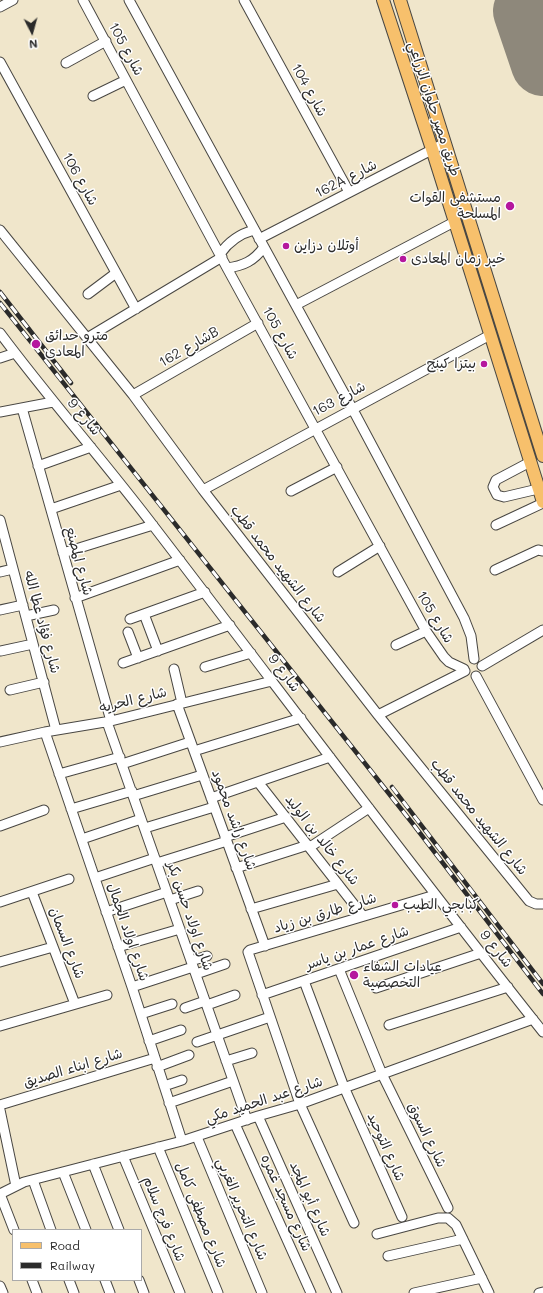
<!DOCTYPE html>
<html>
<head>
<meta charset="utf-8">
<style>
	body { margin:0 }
	#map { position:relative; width:543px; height:1293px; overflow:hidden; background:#f0e6cb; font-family:Mali,sans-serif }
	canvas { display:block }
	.legend { position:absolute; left:12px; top:1229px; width:130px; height:52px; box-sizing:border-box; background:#fff; border:1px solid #aaa; margin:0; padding:5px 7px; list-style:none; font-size:12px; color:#2b2b2b }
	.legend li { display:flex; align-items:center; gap:8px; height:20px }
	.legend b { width:20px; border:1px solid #aaa }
	.north { position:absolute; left:12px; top:12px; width:40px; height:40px; -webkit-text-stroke:3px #fff; paint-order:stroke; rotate:174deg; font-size:11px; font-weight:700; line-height:16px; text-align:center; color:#2b2b2b }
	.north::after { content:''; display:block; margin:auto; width:14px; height:18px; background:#2b2b2b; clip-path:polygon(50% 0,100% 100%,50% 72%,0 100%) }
</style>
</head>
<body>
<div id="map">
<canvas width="543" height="1293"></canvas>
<ul class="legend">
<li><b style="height:5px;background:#f7c06c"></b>Road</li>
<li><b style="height:5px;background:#2b2b2b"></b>Railway</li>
</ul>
<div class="north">N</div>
</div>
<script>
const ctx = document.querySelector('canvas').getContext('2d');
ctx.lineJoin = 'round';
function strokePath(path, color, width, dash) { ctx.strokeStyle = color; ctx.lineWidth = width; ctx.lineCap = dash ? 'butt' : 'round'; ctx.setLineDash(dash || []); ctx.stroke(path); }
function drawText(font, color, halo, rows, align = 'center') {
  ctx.font = font + ' Mali,"Playpen Sans Arabic",sans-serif'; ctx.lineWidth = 3; ctx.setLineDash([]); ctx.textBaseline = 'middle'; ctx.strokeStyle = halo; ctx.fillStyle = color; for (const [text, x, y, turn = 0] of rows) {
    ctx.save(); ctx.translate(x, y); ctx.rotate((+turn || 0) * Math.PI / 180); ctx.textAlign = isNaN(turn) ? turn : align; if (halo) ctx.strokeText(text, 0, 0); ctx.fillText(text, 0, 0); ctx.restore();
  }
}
strokePath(new Path2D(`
	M543,5L525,11L543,64`), '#8e887b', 64);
const minor = new Path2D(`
	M83,0L227,268L426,631L444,657L449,662L464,669
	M129,0L352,408L464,618L471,636L474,659
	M244,0L349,192
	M0,7L13,0
	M0,62L136,309
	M66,63L106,41
	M93,96L126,80
	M0,230L133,395L203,490L378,715L529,901L536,904H543
	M259,239L445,143
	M220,254C229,241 239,234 254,230
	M227,268C243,266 254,261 264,247
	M88,294L116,273
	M296,305L454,222
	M0,333C50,400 105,462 155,528C284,696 411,866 543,1032
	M87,338L222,257
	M0,358L15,353
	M133,395L258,323
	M22,408L111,721
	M0,412L53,402
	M530,462L496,480L493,487L497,495L504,497L538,489
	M38,466L91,447
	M203,490L490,335
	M291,491L337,467
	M51,509L121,485
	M0,520L56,730
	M496,525L543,503
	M63,553L153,525
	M495,570L538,550L543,551
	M0,572L13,569
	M338,572L380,546
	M75,598L180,560
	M0,610L23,605
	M144,614L158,651
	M26,616L54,610
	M130,619L205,592
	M128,632L138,658
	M396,645L426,631
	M1,651L33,644
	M123,663L230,625
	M482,666L543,630
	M205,667L251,653
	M174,669L182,703
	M476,676L543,800
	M10,690L44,682
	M177,704L265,946
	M378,715L465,671
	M107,722L247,1120
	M45,732L132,987L182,1141
	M0,742L45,732L111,721L272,681
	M194,751L301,718
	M122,764L190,742
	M59,774L120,757
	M258,782L363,916
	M133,796L202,775
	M211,798L330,757
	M71,809L132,791
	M0,826L44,810
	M145,828L214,807
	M225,837L286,817
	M82,839L141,819
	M310,847L369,808
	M157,863L227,841
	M236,868L308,845
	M95,878L155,858
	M32,892L75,1004
	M170,900L198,891
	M0,902L69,879
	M251,909L338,884
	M106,912L167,892
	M118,947L180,929
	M191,961L207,956
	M0,962L53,947
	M339,969L382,1074L448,1208
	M196,974L225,964
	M304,981L344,1087L402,1217
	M132,987L193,967
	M376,988L481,953
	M262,995L461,927
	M207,1005L235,995
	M185,1008L205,1001
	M141,1014L172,1004
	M389,1025L508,987
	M0,1026L107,995
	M149,1041L181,1030
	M197,1042L270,1017
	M226,1061L252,1053
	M157,1067L189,1055
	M164,1086L182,1080
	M169,1103L233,1081
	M0,1105L155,1058
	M0,1110L16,1186
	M258,1116L337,1293
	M235,1124L311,1293
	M197,1137L262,1293
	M158,1147L218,1293
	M123,1156L180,1293
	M93,1164L119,1230
	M63,1172L86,1230
	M33,1180L51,1230
	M0,1194L24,1182L182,1141L258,1116L300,1104L533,1019
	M0,1194L14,1230
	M354,1223L300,1104L248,952L250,950L435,895
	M377,1234L438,1218H448L456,1225L489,1293
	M388,1256L463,1239
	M32,1280L37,1293
	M69,1280L74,1293
	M105,1280L110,1293
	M139,1280L144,1293
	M0,1286L3,1293
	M414,1293L482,1278
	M539,1293L543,1292`);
const major = new Path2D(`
	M383,0L432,149L543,502
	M400,0L543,456`);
strokePath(minor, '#494743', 11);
strokePath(major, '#494743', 14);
strokePath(minor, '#fff', 9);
strokePath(major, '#f7c06c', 12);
const rail = new Path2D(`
	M0,292L71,383
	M0,303L413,824L543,994
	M392,787L543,984`);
strokePath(rail, '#2b2b2b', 4.5);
strokePath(rail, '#fff', 3, [9]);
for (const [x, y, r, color] of [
	[510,206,5,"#b5179e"],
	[286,246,4,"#b5179e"],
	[403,259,4,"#b5179e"],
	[36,344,5,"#b5179e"],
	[484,364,4,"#b5179e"],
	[395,905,4,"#b5179e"],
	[354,975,5,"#b5179e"]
]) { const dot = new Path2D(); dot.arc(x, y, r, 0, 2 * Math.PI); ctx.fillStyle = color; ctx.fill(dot); strokePath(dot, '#fff', 1.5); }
drawText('14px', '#2b2b2b', '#fff', [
	["شارع 105",126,49,62],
	["شارع 104",309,90,61],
	["طريق مصر حلوان الزراعي",434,109,72],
	["شارع 106",80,179,61],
	["162A شارع",346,179,-27],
	["شارع 105",280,333,61],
	["شارع 162B",189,347,-30],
	["شارع 163",339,399,-28],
	["شارع 9",84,417,50],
	["شارع المصنع",79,561,75],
	["شارع الشهيد محمد قطب",278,564,52],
	["شارع 105",435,617,59],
	["شارع فؤاد عطا الله",42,622,75],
	["شارع 9",284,673,53],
	["شارع الحريه",133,700,-14],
	["شارع الشهيد محمد قطب",479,817,51],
	["شارع راشد محمود",234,820,70],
	["شارع خالد بن الوليد",322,840,52],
	["شارع طارق بن زياد",325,913,-17],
	["شارع اولاد حسن بكر",190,916,71],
	["شارع اولاد الجمال",128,932,71],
	["شارع السمان",67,943,69],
	["شارع عمار بن ياسر",357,948,-19],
	["شارع 9",496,949,52],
	["شارع ابناء الصديق",73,1068,-17],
	["شارع عبد الحميد مكي",264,1100,-18],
	["شارع السوق",427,1135,64],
	["شارع التوحيد",386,1147,66],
	["شارع أبو المجد",310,1199,66],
	["شارع مسجد غمره",286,1203,66],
	["شارع التحرير الغربي",242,1209,67],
	["شارع مصطفى كامل",201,1215,68],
	["شارع فرج سلام",164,1219,68]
]);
drawText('14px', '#2b2b2b', '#fff', [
	["مستشفى القوات",501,198,"right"],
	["المسلحة",501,214,"right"],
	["أوتلان دزاين",294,246],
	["خير زمان المعادى",411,259],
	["مترو حدائق",45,336],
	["المعادى",45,352],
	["بيتزا كينج",476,364,"right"],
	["كبابجي الطيب",403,905],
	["عيادات الشفاء",363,967],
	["التخصصية",363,983]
], 'left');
</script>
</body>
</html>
